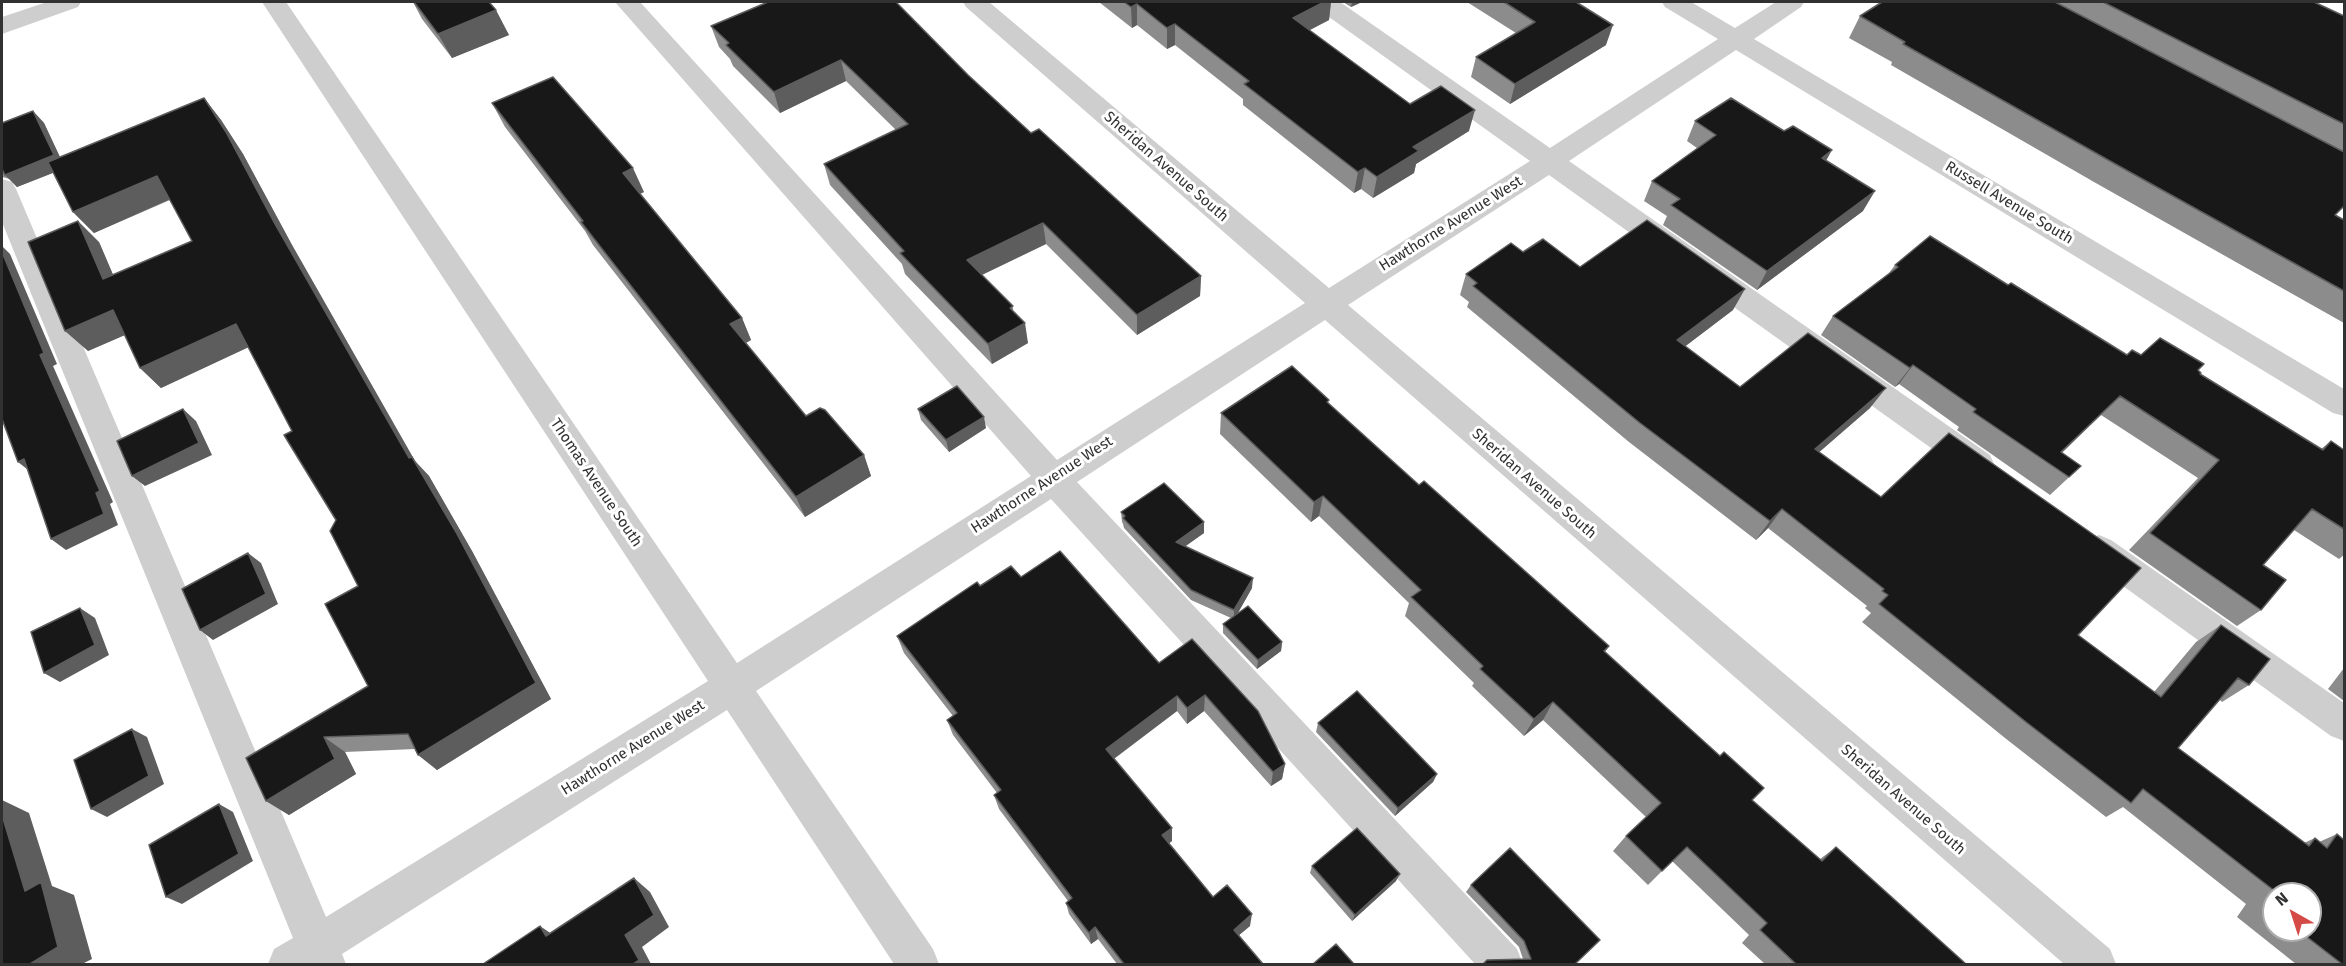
<!DOCTYPE html>
<html>
<head>
<meta charset="utf-8">
<style>
	body { margin:0 }
	#map { position:relative; width:2346px; height:966px; overflow:hidden; background:#fff; font-family:"Fira Sans",sans-serif }
	canvas { display:block }
	.frame { position:absolute; inset:0; border:3px solid #313131; pointer-events:none }
	.north { position:absolute; left:2262px; top:882px; width:60px; height:60px; box-sizing:border-box; background:#fff; border:2px solid #adadad; border-radius:50%; rotate:321deg; font-size:16px; font-weight:700; line-height:24px; text-align:center; color:#313131 }
	.north::after { content:''; display:block; margin:auto; width:21px; height:27px; background:#d44a47; clip-path:polygon(50% 0,100% 100%,50% 72%,0 100%) }
</style>
</head>
<body>
<div id="map">
<canvas width="2346" height="966"></canvas>
<div class="frame"></div>
<div class="north">N</div>
</div>
<script>
const ctx = document.querySelector('canvas').getContext('2d');
ctx.lineJoin = 'round';
function fill(path, color) { ctx.fillStyle = color; ctx.fill(path, 'evenodd'); }
function strokePath(path, color, width, dash) { ctx.strokeStyle = color; ctx.lineWidth = width; ctx.lineCap = dash ? 'butt' : 'round'; ctx.setLineDash(dash || []); ctx.stroke(path); }
function drawText(font, color, halo, rows, align = 'center') {
  ctx.font = font + ' "Fira Sans",sans-serif'; ctx.lineWidth = 6; ctx.setLineDash([]); ctx.textBaseline = 'middle'; ctx.strokeStyle = halo; ctx.fillStyle = color; for (const [text, x, y, turn = 0] of rows) {
    ctx.save(); ctx.translate(x, y); ctx.rotate((+turn || 0) * Math.PI / 180); ctx.textAlign = isNaN(turn) ? turn : align; if (halo) ctx.strokeText(text, 0, 0); ctx.fillText(text, 0, 0); ctx.restore();
  }
}
fill(new Path2D(`
	M47,2H81L78,7L2,34V17Z
	M262,2H286L737,663L1031,476L615,2H640L1057,460L1305,303L966,7L963,2H989L1329,288L1530,161L1315,7L1312,2H1340L1550,148L1718,39L1665,7L1662,2H1691L1735,28L1776,2H1804L1801,7L1754,39L2344,389V416L2333,413L1736,50L1569,161L1990,455L1994,464L1990,473L1978,477L1966,473L1549,175L1348,305L2110,949L2116,964H2064L1325,320L1077,482L1517,949L1523,964H1475L1051,499L756,691L933,949L939,964H894L727,710L342,954L346,964H268L274,949L293,938L2,222V179L12,182L16,189L326,917L708,681Z
	M2099,535L2111,540L2344,703V741L2331,736L2087,560L2082,550L2087,540Z`), '#cecece');
fill(new Path2D(`
	M413,2H489L509,35L452,58L422,19Z
	M1099,2H1331L1329,20L1309,30L1410,104L1469,131L1416,164L1414,173L1373,198L1361,189L1354,193L1243,105V99L1175,45L1167,49L1137,25L1132,28Z
	M1343,2H1362L1351,7Z
	M1467,2H1576L1606,45L1510,104L1471,77L1476,57L1516,33Z
	M1882,2H2314L2344,16V206L2335,215L2344,220V323L2094,182L1891,65L1892,62L1849,38L1860,16Z
	M711,26L968,75L1031,133L1201,276L1200,296L1137,335L1046,244L982,275L1013,306V311L1028,343L992,364L905,274L902,264L830,185L824,164L896,130L846,81L780,113L733,66L730,59L719,47Z
	M204,98L221,120L243,154L292,245L415,461L429,476L472,551L551,699L437,770L415,749L345,752L356,774L289,815L266,801L368,686L358,586L336,520L292,431L249,347L161,388L140,368L125,335L88,351L99,242L113,275L192,241L170,200L94,233L73,212L53,173L17,187L10,179L2,177V123L33,111L44,123L60,157Z
	M492,103L644,192L640,194L742,318L751,340L746,343L806,416L864,455L871,476L805,517L593,245L585,231L505,127Z
	M1695,121L1826,161L1863,211L1757,290L1663,225L1667,216L1644,201L1652,181L1697,148L1687,141Z
	M1523,252L1580,267L1733,310L1685,346L1740,387L1870,408L1819,452L1881,497L2078,635L2154,692L2196,642L2221,625L2249,685L2222,702L2220,700L2178,748L2304,843L2315,838L2319,842L2337,834L2344,964H2296L2237,917L2246,904L2123,807L2106,817L2005,738L1862,622L1871,613L1865,608L1867,606L1768,528L1756,540L1629,442L1467,307L1469,302L1460,295L1466,274ZM2274,894H2310V930H2274Z
	M1895,265L2008,285L2127,355H2141L2198,370L2200,374L2321,449L2331,441L2344,450V555L2339,559L2294,530L2263,565L2261,610L2237,626L2129,550L2198,478L2101,415L2062,453L2081,466L2050,495L1957,430L1959,427L1899,384L1895,387L1821,335L1833,316L1889,273Z
	M1329,404L1419,485L1609,646L1605,652L1752,800L1820,859L1836,847L1966,964H1765L1742,943L1749,935L1672,861L1648,885L1613,851L1626,836L1646,817L1543,720L1524,736L1472,686L1474,683L1405,616L1409,603L1319,516L1311,522L1220,434L1221,413Z
	M918,409L986,428L949,452L921,420Z
	M1121,512L1204,533L1185,546L1252,588L1237,614L1282,642L1281,651L1257,669L1223,633V624L1231,618L1191,600L1124,528L1123,524L1122,522Z
	M1021,577L1159,663L1192,639L1285,764L1282,779L1271,786L1204,711L1187,724L1177,711L1114,759L1172,841L1169,843L1213,897L1250,926L1239,935L1263,964H1117L1098,939L1091,944L1069,914L1066,903L1068,901L999,809L994,795L997,793L953,735L947,720L953,716L904,653L897,636L980,586Z
	M2344,668V701L2328,689Z
	M1318,723L1437,774L1433,782L1395,816L1316,732Z
	M1312,866L1396,881L1352,921L1310,873Z
	M1471,885L1575,964L1523,959L1519,947L1466,892Z`), '#8c8c8c');
fill(new Path2D(`
	M1324,2H1331L1329,20L1291,40L1293,18Z
	M1352,2H1362L1351,7Z
	M1137,4V25L1132,28L1131,7Z
	M496,10L509,35L452,58L438,34Z
	M1175,24V45L1167,49V28Z
	M1613,25L1606,45L1510,104L1515,84Z
	M841,60L846,81L780,113L774,92Z
	M204,98L221,120L243,154L292,245L415,461L429,476L472,551L551,699L437,770L418,755Z
	M1475,110L1469,131L1416,164L1414,173L1373,198L1377,177L1413,147Z
	M33,111L44,123L65,168L17,187L5,175Z
	M1832,150L1821,170L1822,158Z
	M633,168L644,192L634,196L623,173Z
	M1365,168L1361,189L1354,193L1358,172Z
	M157,176L175,197L94,233L73,212Z
	M1875,191L1863,211L1757,290L1767,271Z
	M78,221L99,242L124,300L103,279Z
	M1043,223L1046,244L971,280L967,260Z
	M2,246L10,254L57,364L53,366L113,502L110,504L118,525L66,550L51,539L40,355L2,252Z
	M1201,276L1200,296L1137,335V315Z
	M1745,289L1733,310L1666,361L1677,340Z
	M113,310L134,331L88,351L65,331Z
	M742,318L751,340L740,346L730,324Z
	M1025,323L1028,343L992,364L988,344Z
	M236,324L255,344L161,388L140,368Z
	M1913,365L1899,384L1895,387L1910,368Z
	M1886,388L1870,408L1801,468L1815,449Z
	M183,409L196,421L212,455L145,486L132,476Z
	M984,417L986,428L949,452L946,440Z
	M864,455L871,476L805,517L796,497Z
	M24,459L32,473L18,462Z
	M1323,496L1319,516L1311,522L1314,502Z
	M1782,509L1768,528L1756,540L1770,521Z
	M1204,522V533L1176,553V542Z
	M248,553L261,563L278,604L213,640L200,630Z
	M1253,578L1252,588L1234,620V610Z
	M80,608L95,618L109,655L60,682L44,673Z
	M1282,642L1281,651L1257,669L1258,660Z
	M1205,695L1204,711L1187,724V708Z
	M1177,696V711L1108,763L1106,749Z
	M1553,702L1543,720L1524,736L1534,719Z
	M132,729L147,737L164,784L107,817L91,809Z
	M324,737L345,752L356,774L289,815L266,801Z
	M1285,764L1282,779L1271,786L1273,772Z
	M1437,774L1433,782L1395,816L1398,808Z
	M2,800L29,813L52,886L74,895L92,959L82,964H30L25,891L2,822Z
	M219,804L233,812L253,861L182,904L166,897Z
	M1172,828V841L1163,848L1162,835Z
	M1400,874L1396,881L1352,921L1355,915Z
	M634,878L650,892L669,927L642,947L651,964H633L625,935Z
	M1252,914L1250,926L1232,941L1234,930Z
	M540,926L559,939L546,936Z
	M1095,927L1098,939L1091,944L1089,933Z`), '#5d5d5d');
const building = new Path2D(`
	M414,2H489L496,10L438,34Z
	M768,2H896L968,75L1031,133L1039,129L1201,276L1137,315L1043,223L967,260L1013,306L1010,308L1025,323L988,344L900,253L904,251L824,164L908,124L841,60L774,92L726,45L729,43L711,26Z
	M1124,2H1324L1293,18L1410,104L1441,86L1475,110L1413,147L1419,151L1377,177L1365,168L1358,172L1244,84L1249,81L1175,24L1167,28L1137,4L1131,7Z
	M1504,2H1576L1613,25L1515,84L1476,57L1535,22Z
	M1882,2H2055L2344,152V206L2335,215L2344,220V291L2110,161L1903,44L1905,42L1860,16Z
	M2103,2H2314L2344,16V124Z
	M553,77L633,168L623,173L742,318L730,324L806,416L820,408L825,410L864,455L796,497L581,222L583,221L492,103Z
	M204,98L226,132L275,224L409,458L412,457L456,532L536,683L418,755L408,734L324,737L335,759L266,801L246,758L368,686L325,604L358,586L330,531L336,520L284,435L292,431L236,324L140,368L113,310L65,331L28,242L78,221L103,279L192,241L157,176L73,212L48,162Z
	M1731,98L1784,131L1793,126L1832,150L1822,158L1875,191L1767,271L1671,205L1680,199L1652,181L1716,135L1695,121Z
	M33,111L54,155L5,175L2,169V123Z
	M1647,220L1745,289L1677,340L1740,387L1808,333L1886,388L1815,449L1881,497L1949,433L2141,568L2078,635L2161,697L2221,625L2270,659L2249,685L2238,678L2178,748L2309,846L2315,838L2327,848L2337,834L2344,840V964H2342L2298,930H2310V894H2275L2276,892L2143,789L2131,803L2026,722L1879,604L1888,595L1882,591L1884,589L1782,509L1770,521L1640,423L1473,286L1477,283L1466,274L1511,243L1523,252L1543,239L1580,267Z
	M1930,236L2008,285L2011,283L2127,355L2132,350L2141,355L2160,338L2204,364L2198,370L2201,373L2200,374L2323,450L2331,441L2344,450V529L2312,509L2263,565L2286,580L2261,610L2150,533L2219,460L2120,396L2061,452L2081,466L2069,477L1973,412L1976,409L1913,365L1910,368L1833,316L1898,267L1895,265Z
	M2,252L44,353L40,355L100,491L96,493L104,514L51,539L24,459L18,462L2,419Z
	M1292,366L1329,400L1327,402L1419,485L1424,481L1609,646L1604,651L1720,756L1724,752L1764,788L1752,800L1822,861L1836,847L1966,964H1796L1760,930L1767,923L1687,847L1662,871L1626,836L1661,803L1553,702L1534,719L1480,669L1483,666L1411,597L1421,590L1323,496L1314,502L1221,413Z
	M957,386L984,417L946,440L918,409Z
	M183,409L199,443L132,476L117,441Z
	M1164,483L1204,522L1176,542L1253,578L1234,610L1191,590L1123,518L1125,516L1121,512Z
	M1060,551L1159,663L1192,639L1258,711L1285,764L1273,772L1205,695L1187,708L1177,696L1106,749L1172,828L1162,835L1213,897L1227,885L1252,914L1234,930L1263,964H1124L1095,927L1089,933L1066,903L1072,898L994,795L1001,790L947,720L957,713L897,636L977,582L980,586L1011,566L1021,577Z
	M248,553L266,594L200,630L182,589Z
	M1248,606L1282,642L1258,660L1223,624Z
	M80,608L95,645L44,673L31,632Z
	M1357,691L1437,774L1398,808L1318,723Z
	M132,729L149,776L91,809L74,760Z
	M219,804L239,854L166,897L149,845Z
	M2,815L25,891L41,882L58,947L30,964H2Z
	M1357,828L1400,874L1355,915L1312,866Z
	M1510,848L1600,940L1575,964H1483L1487,960L1531,959L1524,941L1471,885Z
	M634,878L654,915L625,935L639,960L633,964H483L540,926L546,936Z
	M2274,895V911L2266,905Z
	M1336,944L1354,964H1313Z`);
fill(building, '#181818');
strokePath(building, '#5d5d5d', 1.5);
drawText('15px', '#313131', '#fff', [
	["Sheridan Avenue South",1166,167,41],
	["Russell Avenue South",2009,203,31],
	["Hawthorne Avenue West",1451,224,-32],
	["Thomas Avenue South",596,483,56],
	["Sheridan Avenue South",1534,484,41],
	["Hawthorne Avenue West",1042,485,-33],
	["Hawthorne Avenue West",633,748,-32],
	["Sheridan Avenue South",1903,800,41]
]);
</script>
</body>
</html>
